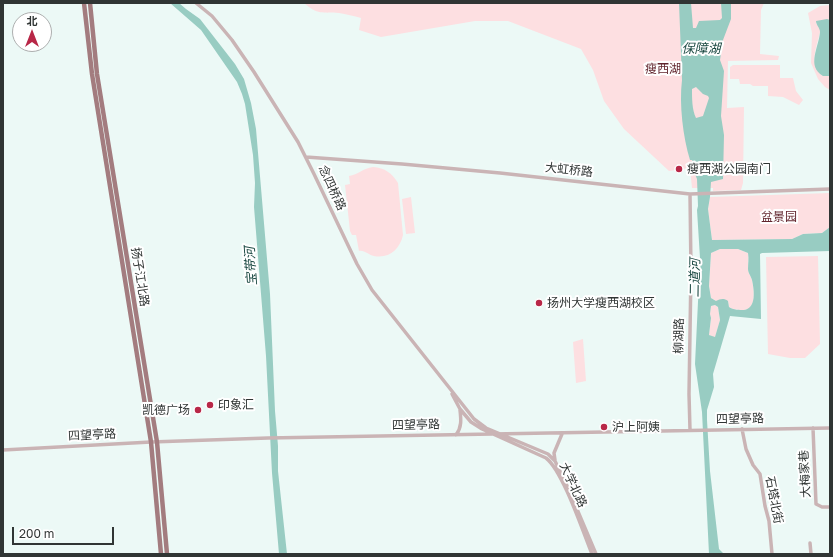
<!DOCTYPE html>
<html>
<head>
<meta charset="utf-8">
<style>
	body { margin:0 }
	#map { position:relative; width:833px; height:557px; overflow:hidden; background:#ecf9f6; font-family:"Golos Text","Noto Sans SC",sans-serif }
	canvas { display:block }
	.frame { position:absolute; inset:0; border:4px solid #303534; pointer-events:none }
	.north { position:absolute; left:12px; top:12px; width:40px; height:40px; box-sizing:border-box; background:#fff; border:1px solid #acaeae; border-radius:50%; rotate:0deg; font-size:11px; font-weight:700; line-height:16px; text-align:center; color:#303534 }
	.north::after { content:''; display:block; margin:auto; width:14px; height:18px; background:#b82747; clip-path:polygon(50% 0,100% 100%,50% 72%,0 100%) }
	.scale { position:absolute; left:12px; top:527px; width:102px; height:18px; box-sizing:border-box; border:2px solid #303534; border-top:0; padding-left:5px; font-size:12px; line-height:14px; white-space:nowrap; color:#303534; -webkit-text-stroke:3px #fff; paint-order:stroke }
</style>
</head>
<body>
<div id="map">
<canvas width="833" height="557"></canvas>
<div class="frame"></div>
<div class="north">北</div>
<div class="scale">200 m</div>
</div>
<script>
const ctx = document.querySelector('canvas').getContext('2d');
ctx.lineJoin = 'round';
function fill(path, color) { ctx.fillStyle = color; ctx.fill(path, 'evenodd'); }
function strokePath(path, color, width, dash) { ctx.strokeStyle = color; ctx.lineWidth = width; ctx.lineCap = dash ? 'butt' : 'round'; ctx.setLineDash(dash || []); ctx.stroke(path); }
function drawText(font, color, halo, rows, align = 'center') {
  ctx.font = font + ' "Golos Text","Noto Sans SC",sans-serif'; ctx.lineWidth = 4; ctx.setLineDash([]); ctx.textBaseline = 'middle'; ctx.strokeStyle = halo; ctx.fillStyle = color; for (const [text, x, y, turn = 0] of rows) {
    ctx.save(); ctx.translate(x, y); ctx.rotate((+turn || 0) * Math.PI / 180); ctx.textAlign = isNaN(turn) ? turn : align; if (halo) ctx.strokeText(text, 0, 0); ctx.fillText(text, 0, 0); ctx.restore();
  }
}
fill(new Path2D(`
	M304,3H764L761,10L760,54L779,56L778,60L728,61L727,108L744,107L743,183L741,190L713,191V188H692L690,168L669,171L624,129L604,101L593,70L581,49L508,21H475L381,37L359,30L361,18C354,16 346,14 339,13C323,12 317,15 304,3Z
	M830,5V20L820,21L816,23L820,29V32C817,47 809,61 821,75L830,76V90L825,87L818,79L811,63L812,33L808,13L820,6Z
	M733,65H780V78H793L796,91L803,100L799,105L783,97L768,96V86H753L750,84H740L739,79H730V67Z
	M373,167C385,168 392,173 398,183L403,235C400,249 389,259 374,256C368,255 365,250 359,251L356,235H352L350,231L345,185L350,184L349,176C358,175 363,168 373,167Z
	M830,193V227L822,233L803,234L792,239L712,240L708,209L710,197Z
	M411,197L415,233L406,234L402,199Z
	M720,249H738L748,253C749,259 748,263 748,269C748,273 751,276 752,280C754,289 757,309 744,310C739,310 733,310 729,307L728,301H716L711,298L709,286L711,253Z
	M818,256L820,344L805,358H790L768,354L766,257Z
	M715,305L718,307L720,320L715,338L709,335L711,318L710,314L711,306Z
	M583,339L586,381L576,383L573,342Z`), '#fddfe1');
fill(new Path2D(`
	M170,3H179L186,9L200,19L235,64L244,79L251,103L256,129L270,294L275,411L278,446V471L287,554H279L272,473L266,356L254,207L255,183L253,155L245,104L242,94L237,82L201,30Z
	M679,3H691L693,28H696L699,21L720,20L722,18L721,3H731V19L723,40L720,60L724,71L721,116L724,135L723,179L711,182L710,197L708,209L712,240L792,239L803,234L822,233L830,227V251L762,253L760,254L761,319L730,316L713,374L714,387L707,410V420L710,471L719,549L724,554H709L702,412L695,364L699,281L701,274L697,210L698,206L697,179L691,164L693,163L692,160H690C683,137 679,104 682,80ZM696,87L703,94L708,96L709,98L703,116L696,118C692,110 692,98 692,89ZM720,249H738L748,253C749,259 748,263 748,269C748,273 751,276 752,280C754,289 757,308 744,310C740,310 733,310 729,307L728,301C724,298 720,299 716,301L711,298L709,286L711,253ZM715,305L718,307L720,320L715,337L709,335L711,318L710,314L711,306Z
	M827,19L830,20V76H823C806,66 819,47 820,32C820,28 816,25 816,21Z`), '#98ccc2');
strokePath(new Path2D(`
	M196,3L212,16L232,40L254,72L298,142L314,174L357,264L372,290L474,419L486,428L548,454L555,461L568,488L596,554
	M306,157L402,164L500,173L690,194L830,189
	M690,194L691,271L689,394L690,430
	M452,394L460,409L471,422L482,429L546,458C563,471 583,532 592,554
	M813,428L816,504L822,507H830
	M742,429L746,449L753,465L760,474L765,506L769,521L772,554
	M456,435C462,427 461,419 460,410
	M3,450L151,442L268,438L830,428
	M555,460L554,453L562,434
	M810,543L811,554`), '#cab4b5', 3.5);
strokePath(new Path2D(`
	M84,3L92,74L151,442L161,554
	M90,3L97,74L157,442L167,554`), '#a37c7f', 4.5);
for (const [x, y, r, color] of [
	[679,169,4,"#b82747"],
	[539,303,4,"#b82747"],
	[210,405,4,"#b82747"],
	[198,410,4,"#b82747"],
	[604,427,4,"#b82747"]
]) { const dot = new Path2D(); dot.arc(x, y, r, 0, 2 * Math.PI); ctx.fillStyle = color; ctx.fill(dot); strokePath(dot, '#fff', 1.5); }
drawText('12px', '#61262e', '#fff', [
	["瘦西湖",663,69],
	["盆景园",779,217]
]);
drawText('12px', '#303534', '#fff', [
	["瘦西湖公园南门",687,169],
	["扬州大学瘦西湖校区",547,303],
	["印象汇",218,405],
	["凯德广场",190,410,"right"],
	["沪上阿姨",612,427]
], 'left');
drawText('12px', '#303534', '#fff', [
	["大虹桥路",569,170,6],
	["念四桥路",332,188,65],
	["扬子江北路",140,277,81],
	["柳湖路",679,336,-89],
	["四望亭路",740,419,-1],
	["四望亭路",416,425,-1],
	["四望亭路",92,435,-3],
	["大梅家巷",805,474,-93],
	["大学北路",573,485,65],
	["石塔北街",774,500,79]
]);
drawText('italic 13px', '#1b4942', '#fff', [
	["保障湖",701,49],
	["宝带河",251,266,-94],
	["二道河",695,278,-89]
]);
</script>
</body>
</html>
